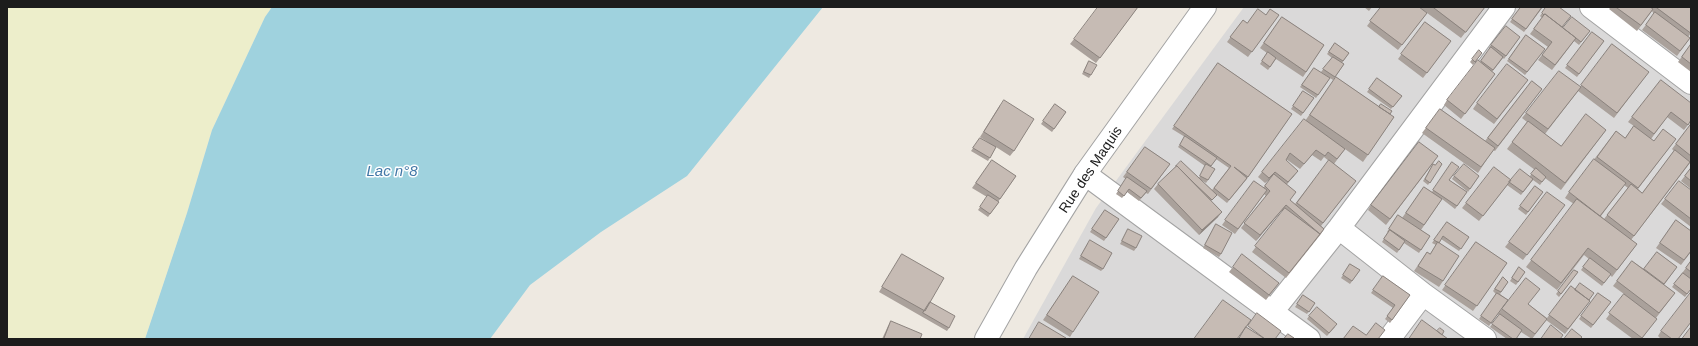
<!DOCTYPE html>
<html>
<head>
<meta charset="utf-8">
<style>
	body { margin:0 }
	#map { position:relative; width:1698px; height:346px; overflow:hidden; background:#eee9e1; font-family:Arial,sans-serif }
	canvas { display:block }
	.frame { position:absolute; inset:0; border:8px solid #1c1c1c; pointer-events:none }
</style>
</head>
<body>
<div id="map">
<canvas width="1698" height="346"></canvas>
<div class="frame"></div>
</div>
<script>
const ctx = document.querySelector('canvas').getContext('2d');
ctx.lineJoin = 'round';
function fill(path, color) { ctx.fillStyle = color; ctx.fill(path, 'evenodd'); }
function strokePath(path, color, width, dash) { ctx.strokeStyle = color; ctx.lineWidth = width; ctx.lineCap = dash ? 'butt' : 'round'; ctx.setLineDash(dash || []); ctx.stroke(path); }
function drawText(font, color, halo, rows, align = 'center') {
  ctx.font = font + ' Arial,sans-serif'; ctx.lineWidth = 3; ctx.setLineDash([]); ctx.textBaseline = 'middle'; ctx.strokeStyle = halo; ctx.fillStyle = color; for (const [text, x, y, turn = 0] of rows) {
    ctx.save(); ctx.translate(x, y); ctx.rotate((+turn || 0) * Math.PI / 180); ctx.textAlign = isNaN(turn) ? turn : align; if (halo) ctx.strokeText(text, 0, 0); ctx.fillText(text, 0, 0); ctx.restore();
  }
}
fill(new Path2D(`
	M1244,7H1691V339H1023L1096,208Z`), '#dad9d9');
fill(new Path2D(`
	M7,7H272L265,17L212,130L187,213L145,339H7Z`), '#edeecb');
fill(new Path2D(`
	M272,7H823L687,176L601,232L530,285L490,339H145L187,213L212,130L265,17Z`), '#9fd2de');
const minor = new Path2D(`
	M1591,7L1691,83
	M1085,174L1309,339
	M1339,228L1423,294L1485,339
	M1272,312L1339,228L1504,7
	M1389,339L1423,294`);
const tertiary = new Path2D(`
	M986,339L1026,268L1085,174L1205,7`);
strokePath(minor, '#a3a3a3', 24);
strokePath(tertiary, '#a3a3a3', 24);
strokePath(minor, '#fff', 22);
strokePath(tertiary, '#fff', 22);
fill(new Path2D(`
	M1138,7L1096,63L1070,44L1074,39Z
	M1364,7H1372L1369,11Z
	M1381,7L1427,13L1398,50L1367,26Z
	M1419,7H1485L1461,38Z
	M1521,7H1543L1524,32L1510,22Z
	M1546,7L1563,28L1590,31L1579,45L1574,41L1552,70L1538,60L1548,47L1530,34L1542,18L1540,16Z
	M1611,7H1691V33L1688,37L1690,38L1677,56L1642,30L1654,14L1652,11L1637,31L1609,9Z
	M1266,15H1279L1248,57L1227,42L1243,20L1247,23Z
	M1282,17L1324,45L1303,77L1276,59L1268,70L1260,64L1267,53L1260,48Z
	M1425,22L1451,41L1423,78L1398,59Z
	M1592,32L1604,41L1577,77L1565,68Z
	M1526,35L1545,49L1525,75L1507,61Z
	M1520,37L1504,59L1503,58L1492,72L1491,79L1461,119L1444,105L1447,100L1480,62L1490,49L1489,48L1491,45Z
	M1335,43L1349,53L1342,63L1344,64L1333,80L1321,72L1332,58L1327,54Z
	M1612,44L1645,77L1614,118L1578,91L1545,134L1561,146L1606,130L1561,190L1545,178L1540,185L1533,180L1521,195L1507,185L1479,221L1462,208L1466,203L1511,180L1530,176L1535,170L1507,149L1527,122L1522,118L1526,113L1580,87Z
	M1691,44V72L1678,62Z
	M1479,50L1482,53L1473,65L1470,62Z
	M1089,61L1091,75L1089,78L1082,74Z
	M1218,63L1292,114L1246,180L1227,203L1217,195L1211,201L1218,217L1199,235L1154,189L1158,184L1174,169L1176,166L1199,178L1205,166L1178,147L1185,137L1172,129ZM1216,159L1229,168L1212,190L1201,180L1206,183L1208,180L1210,167Z
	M1314,68L1330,78L1316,98L1300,87Z
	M1336,77L1394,117L1363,162L1345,149L1334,164L1352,186L1321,226L1324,229L1321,234L1286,278L1252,252L1283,211L1282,210L1256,241L1241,228L1266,196L1264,194L1235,234L1222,225L1254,181L1263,188L1272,177H1271L1265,183L1258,177L1262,172L1305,121ZM1312,155L1321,161L1324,157L1329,161L1295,204L1290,200L1287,184L1294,176L1286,160V159L1300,169Z
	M1377,78L1402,96L1391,109L1367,92Z
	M1528,80L1494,124L1473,109L1477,103Z
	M1661,80L1691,121L1684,130L1667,117L1651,139L1654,141L1672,144L1638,189L1642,193L1674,151L1672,149L1691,124V163H1690L1631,240L1637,244L1612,277L1610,275L1602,286L1581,270L1589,259L1584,255L1557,290L1526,267L1574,204L1565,198L1569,192L1616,131L1625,138L1634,126L1628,122ZM1624,185L1628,188L1604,219L1601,216Z
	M1532,81L1542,89L1495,151L1493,150L1478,173L1422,133L1440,109L1485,141Z
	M1303,91L1314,98L1301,116L1291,109Z
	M1055,104L1066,112L1052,132L1041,124Z
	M1000,105L1014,151L1010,156L996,147L988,161L971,151L980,138L989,143L980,137Z
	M1145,147L1170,164L1148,194L1146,193L1139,201L1127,192L1122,198L1116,194L1126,179L1123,177Z
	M992,160L1016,176L998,202H999L988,217L978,210L987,197L972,188Z
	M1434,162L1386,225L1368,210L1371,205Z
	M1452,162L1449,180L1467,192L1455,209L1442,199L1421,230L1430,236L1419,253L1404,243L1397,253L1382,242L1388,232H1387L1398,215L1402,218L1424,187L1432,192Z
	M1433,164L1435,165L1442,164L1428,185L1423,181Z
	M1691,168V189L1681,181Z
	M1454,176H1479L1468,192L1452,179Z
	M1535,186L1543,192L1526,215L1518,209Z
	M1691,190V227L1661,204L1665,199Z
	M1105,210L1119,219L1104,241L1090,232Z
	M1561,210L1523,260L1505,247L1509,242Z
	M1676,220L1691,231V252L1681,265L1656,248Z
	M1447,222L1469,237L1459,251L1441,239L1439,243L1443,281L1439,287L1414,271L1427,252L1430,254L1436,245L1432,243Z
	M1216,224L1221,254L1219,257L1203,248Z
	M1128,229L1136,248L1134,251L1120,244Z
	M1476,242L1507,263L1473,311L1442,290Z
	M1088,243L1103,269L1101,271L1079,259Z
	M1657,252L1677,267L1664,285L1675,293L1656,318L1642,339H1633L1606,319L1624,294L1613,286L1632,261L1644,269Z
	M902,254L930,302L949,328L947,331L879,292Z
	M1691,261V289L1685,297L1672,287Z
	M1350,264L1360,270L1350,284L1341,278Z
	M1233,267L1279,283L1266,300L1229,272Z
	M1519,267L1525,272L1516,285L1510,281Z
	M1574,270L1578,272L1559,297L1556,294Z
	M1073,276V332L1070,337L1043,320Z
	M1383,276L1410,295L1390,323L1385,319L1393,308L1371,293Z
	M1503,277L1508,282L1500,294L1508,300L1489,326L1479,319L1496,294L1493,291Z
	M1571,286L1589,300L1586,306L1565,334L1546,320L1532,339L1521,332L1516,339H1507L1490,327L1499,315L1498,314L1502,309L1528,304L1547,318Z
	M1598,293L1611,302L1591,328L1579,319Z
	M1303,295L1315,303L1307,314L1295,307Z
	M1309,316L1335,327L1327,336L1307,319Z
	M891,321L920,339H882L888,326Z
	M1661,331L1678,339H1661L1658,336Z`), '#aaa19b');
fill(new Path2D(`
	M1298,171L1294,176L1284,187L1288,182Z
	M1275,172L1271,177L1265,183L1269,178Z
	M1286,205L1282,210L1256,241L1260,235Z
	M1222,212L1218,217L1199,235L1202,230Z`), '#8b837e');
const building = new Path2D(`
	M1098,7H1138L1100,58L1074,39Z
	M1381,7H1419L1427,13L1402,45L1370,21Z
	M1433,7H1485L1466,32Z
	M1521,7H1542L1526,29L1512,19Z
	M1546,7H1559L1571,16L1562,27L1545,14L1544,15L1542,13Z
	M1616,7H1650L1653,9L1641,25Z
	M1656,7H1691V33Z
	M1258,9L1266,15L1270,9L1279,15L1252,52L1230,37L1243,20L1247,23Z
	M1655,12L1690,38L1680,51L1646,25Z
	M1545,14L1576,38L1555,65L1542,55L1552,42L1534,29Z
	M1282,17L1324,45L1306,72L1264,43Z
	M1572,17L1590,31L1581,42L1576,38L1563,28Z
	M1425,22L1451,41L1427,73L1401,54Z
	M1506,26L1520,37L1506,56L1491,45Z
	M1592,32L1604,41L1579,74L1567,65Z
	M1526,35L1545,49L1527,72L1509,59Z
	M1335,43L1349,53L1343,61L1329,52Z
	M1612,44L1649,72L1617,113L1581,85Z
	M1691,44V64L1682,57Z
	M1491,47L1503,57L1493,70L1481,61Z
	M1479,50L1482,53L1475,62L1472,59Z
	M1268,52L1276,58L1270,67L1262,61Z
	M1333,57L1344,64L1335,77L1323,69Z
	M1478,60L1495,74L1465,114L1447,100Z
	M1089,61L1097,65L1091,75L1084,72Z
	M1218,63L1292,114L1248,177L1234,167L1247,178L1229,200L1214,188L1231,166L1174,126Z
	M1507,64L1528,80L1497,119L1477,103Z
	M1314,68L1330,78L1318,95L1302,85Z
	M1559,71L1581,87L1548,129L1526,113Z
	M1336,77L1394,117L1368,155L1310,115Z
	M1377,78L1402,96L1393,107L1369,89Z
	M1661,80L1691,103V120L1688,125L1671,112L1654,134L1632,117Z
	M1532,81L1542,89L1498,146L1488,138Z
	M1303,91L1314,98L1303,113L1293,106Z
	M1004,100L1034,119L1014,151L984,132Z
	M1055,104L1066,112L1054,129L1043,121Z
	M1381,104L1392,111L1390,114L1379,107Z
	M1440,109L1495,148L1481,167L1426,128Z
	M1586,114L1606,130L1565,183L1512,142L1528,121L1561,146Z
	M1304,119L1345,149L1337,159L1328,152L1325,156L1316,150L1304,164L1290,153L1286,160L1298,171L1288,182L1275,172L1269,178L1262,172Z
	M1691,124V156L1676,144Z
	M1634,126L1654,141L1663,129L1676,139L1638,188L1597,157L1616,131L1625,138Z
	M1185,136L1217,158L1211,166L1180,145Z
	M980,138L996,147L990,158L973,148Z
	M1419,142L1438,156L1390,219L1371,205Z
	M1145,147L1170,164L1151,189L1127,172Z
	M1675,150L1690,162L1634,236L1607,215L1631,184L1642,193Z
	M1594,159L1626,183L1600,216L1569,192Z
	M992,160L1016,176L1000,199L976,183Z
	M1329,160L1356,181L1323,223L1297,203Z
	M1181,161L1217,195L1212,200L1195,184L1177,166H1176Z
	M1439,161L1442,164L1430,183L1425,179L1433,164L1435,165Z
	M1452,162L1459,167L1449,180L1467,192L1457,206L1433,190Z
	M1206,164L1215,169L1208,180L1200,176Z
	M1464,164L1479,176L1470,189L1454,176Z
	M1177,166L1222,212L1202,230L1158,184Z
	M1494,167L1511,180L1483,216L1466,203Z
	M1536,168L1546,177L1542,182L1531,174Z
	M1691,168V181L1685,176Z
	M1520,169L1533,179L1523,192L1509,182Z
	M1274,174L1296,192L1290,200L1324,229L1320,234L1286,205L1260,235L1244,223L1270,191L1265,186Z
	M1127,177L1147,191L1141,198L1129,189L1124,196L1118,191Z
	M1254,181L1267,190L1238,229L1225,220Z
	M1679,181L1691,190V219L1665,199Z
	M1535,186L1543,192L1528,212L1520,206Z
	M1424,187L1442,199L1424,225L1406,213Z
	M1547,192L1565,205L1527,255L1509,242Z
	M988,195L999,202L990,214L980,207Z
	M1577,199L1637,244L1617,270L1588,248L1561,283L1531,260Z
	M1285,208L1320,234L1289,273L1255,246Z
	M1105,210L1119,219L1106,238L1092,229Z
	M1398,215L1430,236L1421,250L1389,229Z
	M1676,220L1691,231V251L1684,260L1660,243Z
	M1447,222L1469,237L1461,249L1443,236L1439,243L1434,240Z
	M1216,224L1232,233L1221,254L1205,245Z
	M1128,229L1142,236L1136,248L1122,241Z
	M1390,230L1405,241L1399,250L1384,239Z
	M1090,240L1112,253L1103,269L1081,256Z
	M1438,242L1459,256L1443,281L1418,266L1427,252L1430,254Z
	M1476,242L1507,263L1477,306L1445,285Z
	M1657,252L1677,267L1664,284L1644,269Z
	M902,254L944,278L925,311L882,287Z
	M1242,254L1279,283L1269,295L1233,267Z
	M1590,258L1611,274L1604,283L1583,267Z
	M1632,261L1675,293L1659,313L1617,281Z
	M1691,261V272L1686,268Z
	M1350,264L1360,270L1352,281L1343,275Z
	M1519,267L1525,272L1518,282L1512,278Z
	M1574,270L1578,272L1561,294L1558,291Z
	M1683,273L1691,279V289L1687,294L1674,284Z
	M1073,276L1099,292L1073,332L1047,315Z
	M1383,276L1410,295L1392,320L1387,316L1395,305L1373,290Z
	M1503,277L1508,282L1501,292L1495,289Z
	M1526,278L1540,289L1528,304L1547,319L1535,334L1502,309Z
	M1580,283L1594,293L1589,300L1575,290Z
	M1571,286L1590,301L1568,329L1549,315Z
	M1691,292V322L1678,339H1672L1661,331Z
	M1497,293L1508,300L1491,323L1481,316Z
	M1598,293L1611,302L1593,325L1581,316Z
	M1624,294L1657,319L1642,338L1609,313Z
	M1303,295L1315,303L1309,312L1297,304Z
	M1223,300L1251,320L1237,339H1194Z
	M930,302L955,316L949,328L923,313Z
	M1317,307L1337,324L1329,333L1309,316Z
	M1257,313L1281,331L1275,339H1265L1248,326Z
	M1500,314L1522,330L1516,339H1513L1492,324Z
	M1422,320L1448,339H1409Z
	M891,321L922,334L920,339H884Z
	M1039,322L1066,338L1065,339H1029Z
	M1376,323L1385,330L1378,339H1343L1353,326L1366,335Z
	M1551,325L1563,335L1560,339H1541Z
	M1246,327L1265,339H1239Z
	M1691,327V339H1682Z
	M1440,328L1444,331L1442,335L1437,331Z
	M1572,329L1582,337L1580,339H1564Z
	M1288,334L1294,338V339H1284Z`);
fill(building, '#c6bbb4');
strokePath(building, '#8b837e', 1);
drawText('14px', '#1c1c1c', '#fff', [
	["Rue des Maquis",1091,170,-56]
]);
drawText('italic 15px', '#4278a7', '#fff', [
	["Lac n°8",392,172]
]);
</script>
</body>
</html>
